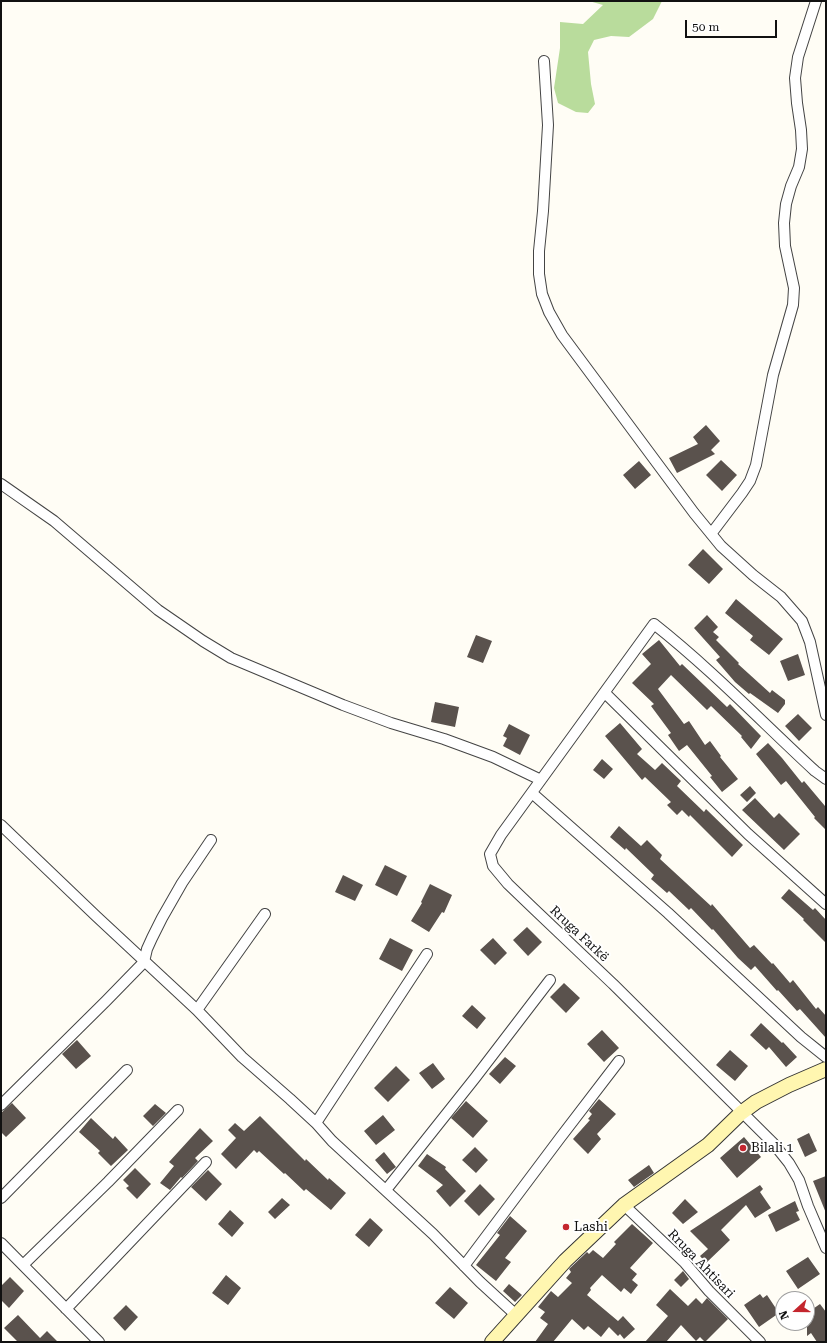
<!DOCTYPE html>
<html>
<head>
<meta charset="utf-8">
<style>
	body { margin:0 }
	#map { position:relative; width:827px; height:1343px; overflow:hidden; background:#fffdf5; font-family:"Roboto Serif",serif }
	canvas { display:block }
	.frame { position:absolute; inset:0; border:2px solid #111; pointer-events:none }
	.north { position:absolute; left:775px; top:1291px; width:40px; height:40px; box-sizing:border-box; background:#fff; border:1px solid #a0a0a0; border-radius:50%; rotate:249deg; font-size:11px; font-weight:700; line-height:16px; text-align:center; color:#111 }
	.north::after { content:''; display:block; margin:auto; width:14px; height:18px; background:#c4262e; clip-path:polygon(50% 0,100% 100%,50% 72%,0 100%) }
	.scale { position:absolute; left:685px; top:20px; width:92px; height:18px; box-sizing:border-box; border:2px solid #111; border-top:0; padding-left:5px; font-size:12px; line-height:14px; white-space:nowrap; color:#111; -webkit-text-stroke:3px #fff; paint-order:stroke }
</style>
</head>
<body>
<div id="map">
<canvas width="827" height="1343"></canvas>
<div class="frame"></div>
<div class="north">N</div>
<div class="scale">50 m</div>
</div>
<script>
const ctx = document.querySelector('canvas').getContext('2d');
ctx.lineJoin = 'round';
function fill(path, color) { ctx.fillStyle = color; ctx.fill(path, 'evenodd'); }
function strokePath(path, color, width, dash) { ctx.strokeStyle = color; ctx.lineWidth = width; ctx.lineCap = dash ? 'butt' : 'round'; ctx.setLineDash(dash || []); ctx.stroke(path); }
function drawText(font, color, halo, rows, align = 'center') {
  ctx.font = font + ' "Roboto Serif",serif'; ctx.lineWidth = 4; ctx.setLineDash([]); ctx.textBaseline = 'middle'; ctx.strokeStyle = halo; ctx.fillStyle = color; for (const [text, x, y, turn = 0] of rows) {
    ctx.save(); ctx.translate(x, y); ctx.rotate((+turn || 0) * Math.PI / 180); ctx.textAlign = isNaN(turn) ? turn : align; if (halo) ctx.strokeText(text, 0, 0); ctx.fillText(text, 0, 0); ctx.restore();
  }
}
fill(new Path2D(`
	M589,1H662L653,19L629,37L611,36L594,40L588,52L591,84L595,104L588,113L576,112L558,103L554,88L560,48V22L583,24L603,5Z`), '#b9dc9c');
fill(new Path2D(`
	M706,425L720,441L711,450L715,454L677,473L669,458L698,444L693,437Z
	M721,460L737,475L722,491L706,475Z
	M639,461L651,475L635,489L623,475Z
	M703,549L723,569L709,584L688,565Z
	M736,599L783,639L769,655L750,640L753,636L725,613Z
	M707,615L718,627L713,632L719,637L716,640L739,663L738,664L770,693L772,690L785,700V704L778,713L750,693L749,694L735,682L716,660L720,657L694,628Z
	M476,635L492,641L483,663L467,657Z
	M659,640L680,666L682,664L727,707L730,704L761,736L751,749L741,737L742,736L711,706L707,710L671,675L658,689L684,724L689,721L705,745L710,741L721,756L720,757L738,779L722,792L710,777L712,776L687,745L679,751L668,735L671,733L651,706L654,704L632,683L651,664L642,654Z
	M798,654L805,675L788,681L780,661Z
	M435,702L459,707L455,727L431,722Z
	M798,714L812,728L799,741L785,726Z
	M620,723L642,749L637,754L655,770L662,763L681,781L677,786L704,812L706,809L743,845L732,857L690,815L689,817L682,810L677,815L667,805L671,802L645,777L642,780L605,736Z
	M509,724L530,735L520,755L503,746L507,738L503,736Z
	M768,743L782,758L802,783L804,781L825,806L826,805V830L814,818L815,817L786,781L781,785L756,754Z
	M602,759L613,769L604,779L593,770Z
	M750,786L756,793L747,802L740,795Z
	M755,798L774,818L779,813L800,834L784,850L742,810Z
	M619,826L641,846L647,840L662,855L660,859L711,906L712,904L750,948L754,945L772,964L773,963L790,983L793,980L816,1009L818,1007L826,1016V1038L800,1009L797,1011L778,990L777,991L755,966L751,970L738,958L713,929L712,930L691,908L689,910L669,891L667,893L651,879L654,875L626,848L625,850L610,837Z
	M385,865L407,876L397,896L375,885Z
	M343,875L363,885L355,901L335,892Z
	M430,884L452,895L444,913L442,912L429,932L411,921L422,903L421,902Z
	M789,889L813,910L815,908L826,920V943L803,920L804,919L781,898Z
	M527,927L542,942L528,956L513,940Z
	M390,938L413,950L402,971L379,959Z
	M493,938L507,953L495,965L480,950Z
	M564,983L580,998L566,1013L550,997Z
	M472,1005L486,1018L477,1029L462,1016Z
	M761,1023L782,1043L783,1042L797,1057L786,1067L769,1047L766,1050L750,1035Z
	M602,1030L619,1048L604,1062L587,1044Z
	M77,1040L91,1056L76,1069L62,1054Z
	M730,1050L748,1066L735,1081L716,1065Z
	M505,1057L516,1066L500,1084L489,1074Z
	M433,1063L445,1079L432,1089L419,1073Z
	M396,1066L410,1080L388,1102L374,1088Z
	M599,1099L616,1114L597,1134L601,1139L588,1154L573,1139L590,1120L588,1119L592,1114L589,1111Z
	M466,1101L488,1121L473,1138L451,1118Z
	M12,1103L26,1118L6,1137L1,1132V1113Z
	M155,1104L166,1113L153,1126L143,1116Z
	M383,1115L395,1130L376,1145L364,1131Z
	M260,1116L305,1161L306,1159L328,1180L329,1178L346,1193L331,1210L306,1189L304,1191L285,1173L284,1174L259,1151L257,1153L254,1150L236,1169L221,1154L236,1138L228,1130L235,1123L244,1131Z
	M91,1118L113,1139L115,1136L128,1150L111,1166L98,1153L100,1151L79,1132Z
	M200,1128L213,1141L195,1158L198,1161L182,1178L181,1177L170,1190L160,1183L174,1166L169,1162Z
	M809,1133L817,1151L805,1157L797,1139Z
	M744,1137L761,1157L737,1178L720,1158Z
	M475,1147L488,1160L476,1173L462,1160Z
	M384,1152L396,1167L387,1174L375,1160Z
	M427,1154L446,1167L445,1169L466,1191L450,1207L436,1191L443,1185L418,1166Z
	M649,1165L654,1173L634,1187L628,1180Z
	M135,1168L151,1184L137,1199L126,1188L129,1186L123,1180Z
	M208,1170L222,1184L206,1201L191,1187Z
	M826,1176V1213L813,1181Z
	M480,1184L495,1199L479,1216L464,1201Z
	M760,1185L763,1189L760,1192L771,1208L755,1218L746,1205L721,1230L730,1240L706,1263L700,1256L708,1249L690,1231Z
	M282,1198L290,1205L275,1219L268,1212Z
	M685,1199L698,1212L683,1224L672,1213Z
	M795,1201L799,1211L796,1212L800,1220L776,1232L768,1215Z
	M230,1210L244,1223L232,1237L218,1224Z
	M510,1216L527,1231L505,1258L511,1262L496,1281L476,1265L500,1235L497,1233Z
	M370,1218L383,1230L369,1247L355,1235Z
	M632,1224L653,1243L630,1268L637,1274L632,1280L638,1285L631,1294L624,1288L621,1292L602,1275L590,1288L591,1290L587,1295L618,1321L623,1316L635,1329L624,1339L620,1334L618,1336L609,1327L601,1337L588,1326L584,1330L572,1319L553,1342H535L548,1324L540,1318L545,1312L538,1307L551,1291L558,1297L572,1283L566,1278L571,1272L569,1269L587,1252L589,1254L593,1250L603,1258L616,1244L614,1242Z
	M808,1257L820,1274L798,1289L786,1271Z
	M683,1271L689,1279L681,1287L674,1280Z
	M226,1275L241,1288L228,1305L212,1293Z
	M10,1277L24,1291L9,1308L1,1300V1286Z
	M509,1284L522,1295L515,1302L503,1291Z
	M450,1287L468,1303L454,1319L435,1303Z
	M670,1289L688,1306L696,1298L702,1304L707,1298L728,1319L705,1342L700,1337L696,1341L681,1325L666,1342H645L668,1316L656,1305Z
	M760,1294L763,1298L767,1295L779,1313L759,1327L744,1305Z
	M820,1304L826,1312V1342H817L811,1333L807,1336V1313Z
	M126,1305L138,1317L125,1331L113,1318Z
	M18,1315L40,1338L47,1331L58,1342H18L4,1328Z`), '#5a524d');
const street = new Path2D(`
	M544,61L548,125L543,211L539,251V274L542,294L549,312L562,335L694,513L721,546L753,575L781,597L802,621L810,642L826,715
	M1,484L54,521L158,610L203,641L231,658L343,705L391,723L444,739L493,757L541,780
	M711,534L742,493L750,481L756,465L773,375L793,305L794,288L785,246L784,223L786,204L791,186L799,167L802,149L801,130L797,103L795,78L798,57L816,1
	M605,693L748,834L826,904
	M826,779L815,771C762,722 711,669 654,624L501,835L490,854L493,866L508,884L533,908L613,984L773,1143L789,1163L799,1180L808,1206L826,1248
	M532,793L668,913L801,1037L826,1057
	M1,825L96,916L197,1010L242,1057L290,1099L316,1123L332,1141L433,1234L480,1282L516,1315
	M197,1010L265,914
	M1,1105L106,1001L144,962L147,949L152,938L162,918L182,883L211,840
	M316,1123L427,954
	M386,1190L475,1078L550,980
	M1,1198L127,1070
	M624,1205L685,1263L709,1291L760,1342
	M1,1243L99,1342
	M23,1265L108,1182L178,1110
	M464,1266L560,1138L619,1061
	M66,1309L206,1162`);
const secondary = new Path2D(`
	M492,1342L565,1261L624,1205L708,1145L741,1113L756,1102L789,1085L826,1069`);
strokePath(street, '#444', 12);
strokePath(secondary, '#333', 16);
strokePath(street, '#fff', 10);
strokePath(secondary, '#fff6b0', 14);
for (const [x, y, r, color] of [
	[743,1148,4,"#c4262e"],
	[566,1227,4,"#c4262e"]
]) { const dot = new Path2D(); dot.arc(x, y, r, 0, 2 * Math.PI); ctx.fillStyle = color; ctx.fill(dot); strokePath(dot, '#fff', 1.5); }
drawText('13px', '#111', '#fff', [
	["Rruga Farkë",579,934,43],
	["Rruga Ahtisari",701,1264,46]
]);
drawText('13px', '#111', '#fff', [
	["Bilali 1",751,1148],
	["Lashi",574,1227]
], 'left');
</script>
</body>
</html>
